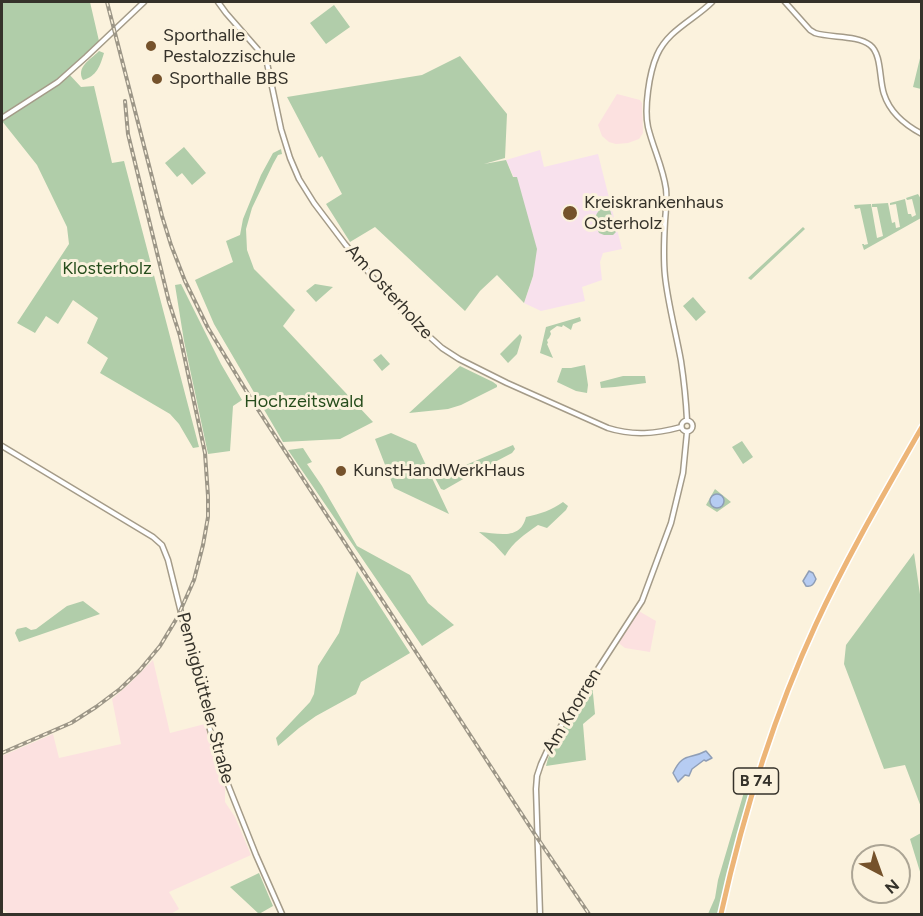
<!DOCTYPE html>
<html>
<head>
<meta charset="utf-8">
<style>
	body { margin:0 }
	#map { position:relative; width:923px; height:916px; overflow:hidden; background:#fbf2dd; font-family:Figtree,sans-serif }
	canvas { display:block }
	.frame { position:absolute; inset:0; border:3px solid #35322a; pointer-events:none }
	.north { position:absolute; left:851px; top:844px; width:60px; height:60px; box-sizing:border-box; background:#fbf2dd; border:2px solid #aca595; border-radius:50%; rotate:139deg; font-size:16px; font-weight:700; line-height:24px; text-align:center; color:#35322a }
	.north::after { content:''; display:block; margin:auto; width:21px; height:27px; background:#75522b; clip-path:polygon(50% 0,100% 100%,50% 72%,0 100%) }
</style>
</head>
<body>
<div id="map">
<canvas width="923" height="916"></canvas>
<div class="frame"></div>
<div class="north">N</div>
</div>
<script>
const ctx = document.querySelector('canvas').getContext('2d');
ctx.lineJoin = 'round';
function fill(path, color) { ctx.fillStyle = color; ctx.fill(path, 'evenodd'); }
function strokePath(path, color, width, dash) { ctx.strokeStyle = color; ctx.lineWidth = width; ctx.lineCap = dash ? 'butt' : 'round'; ctx.setLineDash(dash || []); ctx.stroke(path); }
function drawText(font, color, halo, rows, align = 'center') {
  ctx.font = font + ' Figtree,sans-serif'; ctx.lineWidth = 6; ctx.setLineDash([]); ctx.textBaseline = 'middle'; ctx.strokeStyle = halo; ctx.fillStyle = color; for (const [text, x, y, turn = 0] of rows) {
    ctx.save(); ctx.translate(x, y); ctx.rotate((+turn || 0) * Math.PI / 180); ctx.textAlign = isNaN(turn) ? turn : align; if (halo) ctx.strokeText(text, 0, 0); ctx.fillText(text, 0, 0); ctx.restore();
  }
}
fill(new Path2D(`
	M617,94L640,100L642,103L643,133L639,139L628,143L616,144L609,142L602,136L598,125Z
	M637,610L656,621L650,652L625,648L616,641Z
	M153,660L170,733L205,724L212,752L225,788V802L235,817L251,855L169,892L179,909L171,914H9L2,908V756L53,734L59,758L121,744L112,699L127,686Z`), '#fce1e0');
fill(new Path2D(`
	M540,150L544,167L598,154L622,249L603,253L600,262L602,280L582,287L585,301L541,311L524,303L533,276L516,177L514,178L506,160Z`), '#f8e1ed');
fill(new Path2D(`
	M334,5L350,27L326,44L310,23Z
	M921,54V89L913,87Z
	M460,56L507,114L505,158L484,164L506,160L513,177H517L537,249L533,276L524,303L497,275L480,291L465,311L375,227L350,242L326,204L342,194L322,156L319,158L287,97L422,75Z
	M184,147L206,173L192,185L182,173L177,177L165,163Z
	M918,194L921,199V218L864,250L862,244H864V245L868,244L860,208L855,209L854,205L871,204L877,238L883,236L877,207H872V204L888,203L892,223L895,222L896,228L900,227L896,204L890,205V203L905,199L908,214H911L912,217L916,215L912,199L907,200L906,198Z
	M608,202L616,232L613,235H604L599,233C592,216 595,214 608,202Z
	M803,227L805,229L751,280L748,278Z
	M315,284L333,287L316,302L306,291Z
	M693,297L706,312L696,321L683,306Z
	M580,317L581,321L573,324L571,330L563,325L562,327L557,326L550,331L551,334L549,338L547,340L548,343L547,344L553,358L540,353L546,327Z
	M520,334L522,337L517,354L508,363L500,354Z
	M381,354L390,364L382,371L373,360Z
	M585,365L588,385L587,393L576,391L557,382L562,368H571Z
	M623,376H645L646,383L615,387L601,388L600,382Z
	M391,433L416,444L449,514L394,488L375,439Z
	M742,441L753,457L743,464L732,447Z
	M513,445L515,449L512,453L472,474L444,490L441,489L435,478Z
	M715,489L731,502L717,512L706,505Z
	M563,502L568,506L566,510L547,528L538,525C524,535 514,541 505,556L494,544L479,532C498,533 520,541 526,517C540,514 552,510 563,502Z
	M914,553L922,608L921,807L905,765L884,769L844,664L846,645Z
	M83,601L100,614L19,642L15,633L17,629L26,627L31,630L36,629L67,606Z
	M747,782L753,785L718,914H708L715,898L718,880Z
	M921,833V875L910,839Z`), '#b1cdaa');
fill(new Path2D(`
	M2,2H90L99,41L67,72L81,87L94,86L112,163L124,161L199,447L193,448L179,424L170,414L100,373L108,358L87,343L98,318L73,300L58,324L46,316L35,333L17,323L69,244L67,227L37,165L2,121Z
	M99,51L104,53C100,66 97,76 83,80C76,67 90,60 99,51Z
	M281,149L282,154L278,155L273,164L252,208L246,229L247,250L254,269L295,310L283,326L373,422L340,439L283,442L214,324L195,280L233,262L226,241L240,235L243,219L261,175L273,153Z
	M181,284L221,364L242,400L233,406L230,451L208,454L184,341L175,285Z
	M460,366L493,382L497,385V387L461,405L448,409L409,413Z
	M303,448L312,462L307,464L322,486L357,546L410,575L428,603L454,625L422,646L288,450Z
	M357,571L410,653L361,682L356,694L316,716L299,728L278,746L276,738L310,702L314,694L318,666L339,633Z
	M592,683L595,714L583,724L586,760L546,766C554,735 575,709 592,683Z
	M259,873L273,906L259,914L230,887Z`), '#b0cda9');
const water = new Path2D(`
	M710 501a7 7 0 1 1 14 0a7 7 0 1 1-14 0Z
	M809,571L813,573L816,579C814,584 812,587 806,586L803,581Z
	M706,751L712,758L706,761L704,760L692,769L689,776L685,775L678,782L673,773C683,752 689,760 706,751Z`);
fill(water, '#b6ccf2');
strokePath(water, '#8f9eb6', 1.5);
const tertiary = new Path2D(`
	M218,2L226,13L261,53L267,63L281,129L290,158L299,179L314,203L345,244L401,311L442,348L459,359L507,383L608,428C633,436 656,434 681,427
	M785,2L810,30L815,33C831,38 857,35 870,45C882,54 879,80 884,94C890,113 905,125 922,134
	M2,118L58,82L86,57L144,2
	M687,420C686,400 684,381 681,361C676,333 668,304 665,276C663,257 664,239 665,221C666,210 667,199 666,189C663,167 653,148 648,127C644,109 649,73 657,55C668,30 694,20 712,2
	M681.5 426a5.5 5.5 0 1 1 11 0a5.5 5.5 0 1 1-11 0Z
	M2,446L153,537L162,545L168,560L209,726L219,762L256,855L282,914
	M540,914L536,789L537,776L541,764L552,740L642,601L671,523L683,473L687,432`);
const primary = new Path2D(`
	M721,914C743,815 773,717 816,624C847,557 885,492 922,427`);
strokePath(tertiary, '#a49b88', 7);
strokePath(primary, '#fff', 8);
strokePath(tertiary, '#fff', 4);
strokePath(primary, '#edb577', 5);
const rail = new Path2D(`
	M107,2L162,216L171,245L185,281L208,328L253,402L536,836L589,914
	M2,753L71,723L96,707L120,689L140,670L160,646L177,618L194,580L203,545L208,517V496L205,453L180,336L169,302L128,134L125,101`);
strokePath(rail, '#9c9687', 4);
strokePath(rail, '#fbf2dd', 1.5, [4.5]);
for (const [x, y, r, color] of [
	[151,46,6,"#75522b"],
	[157,79,6,"#75522b"],
	[570,213,8,"#75522b"],
	[341,471,6,"#75522b"]
]) { const dot = new Path2D(); dot.arc(x, y, r, 0, 2 * Math.PI); ctx.fillStyle = color; ctx.fill(dot); strokePath(dot, '#fbf2dd', 2); }
for (const [x, y, w] of [
	[756,781,45]
]) { const box = new Path2D(); box.roundRect(x - w / 2, y - 13, w, 26, 4.5); ctx.fillStyle = '#fbf2dd'; ctx.fill(box); strokePath(box, '#35322a', 1.5); }
drawText('bold 16px', '#35322a', null, [
	["B 74",756,781]
]);
drawText('18px', '#35322a', '#fbf2dd', [
	["Sporthalle",163,36],
	["Pestalozzischule",163,57],
	["Sporthalle BBS",169,79],
	["Kreiskrankenhaus",584,203],
	["Osterholz",584,224],
	["KunstHandWerkHaus",353,471]
], 'left');
drawText('18px', '#264d1c', '#fbf2dd', [
	["Klosterholz",107,269],
	["Hochzeitswald",304,402]
]);
drawText('18px', '#35322a', '#fbf2dd', [
	["Am Osterholze",389,292,48],
	["Pennigbütteler Straße",205,698,75],
	["Am Knorren",572,711,-59]
]);
</script>
</body>
</html>
